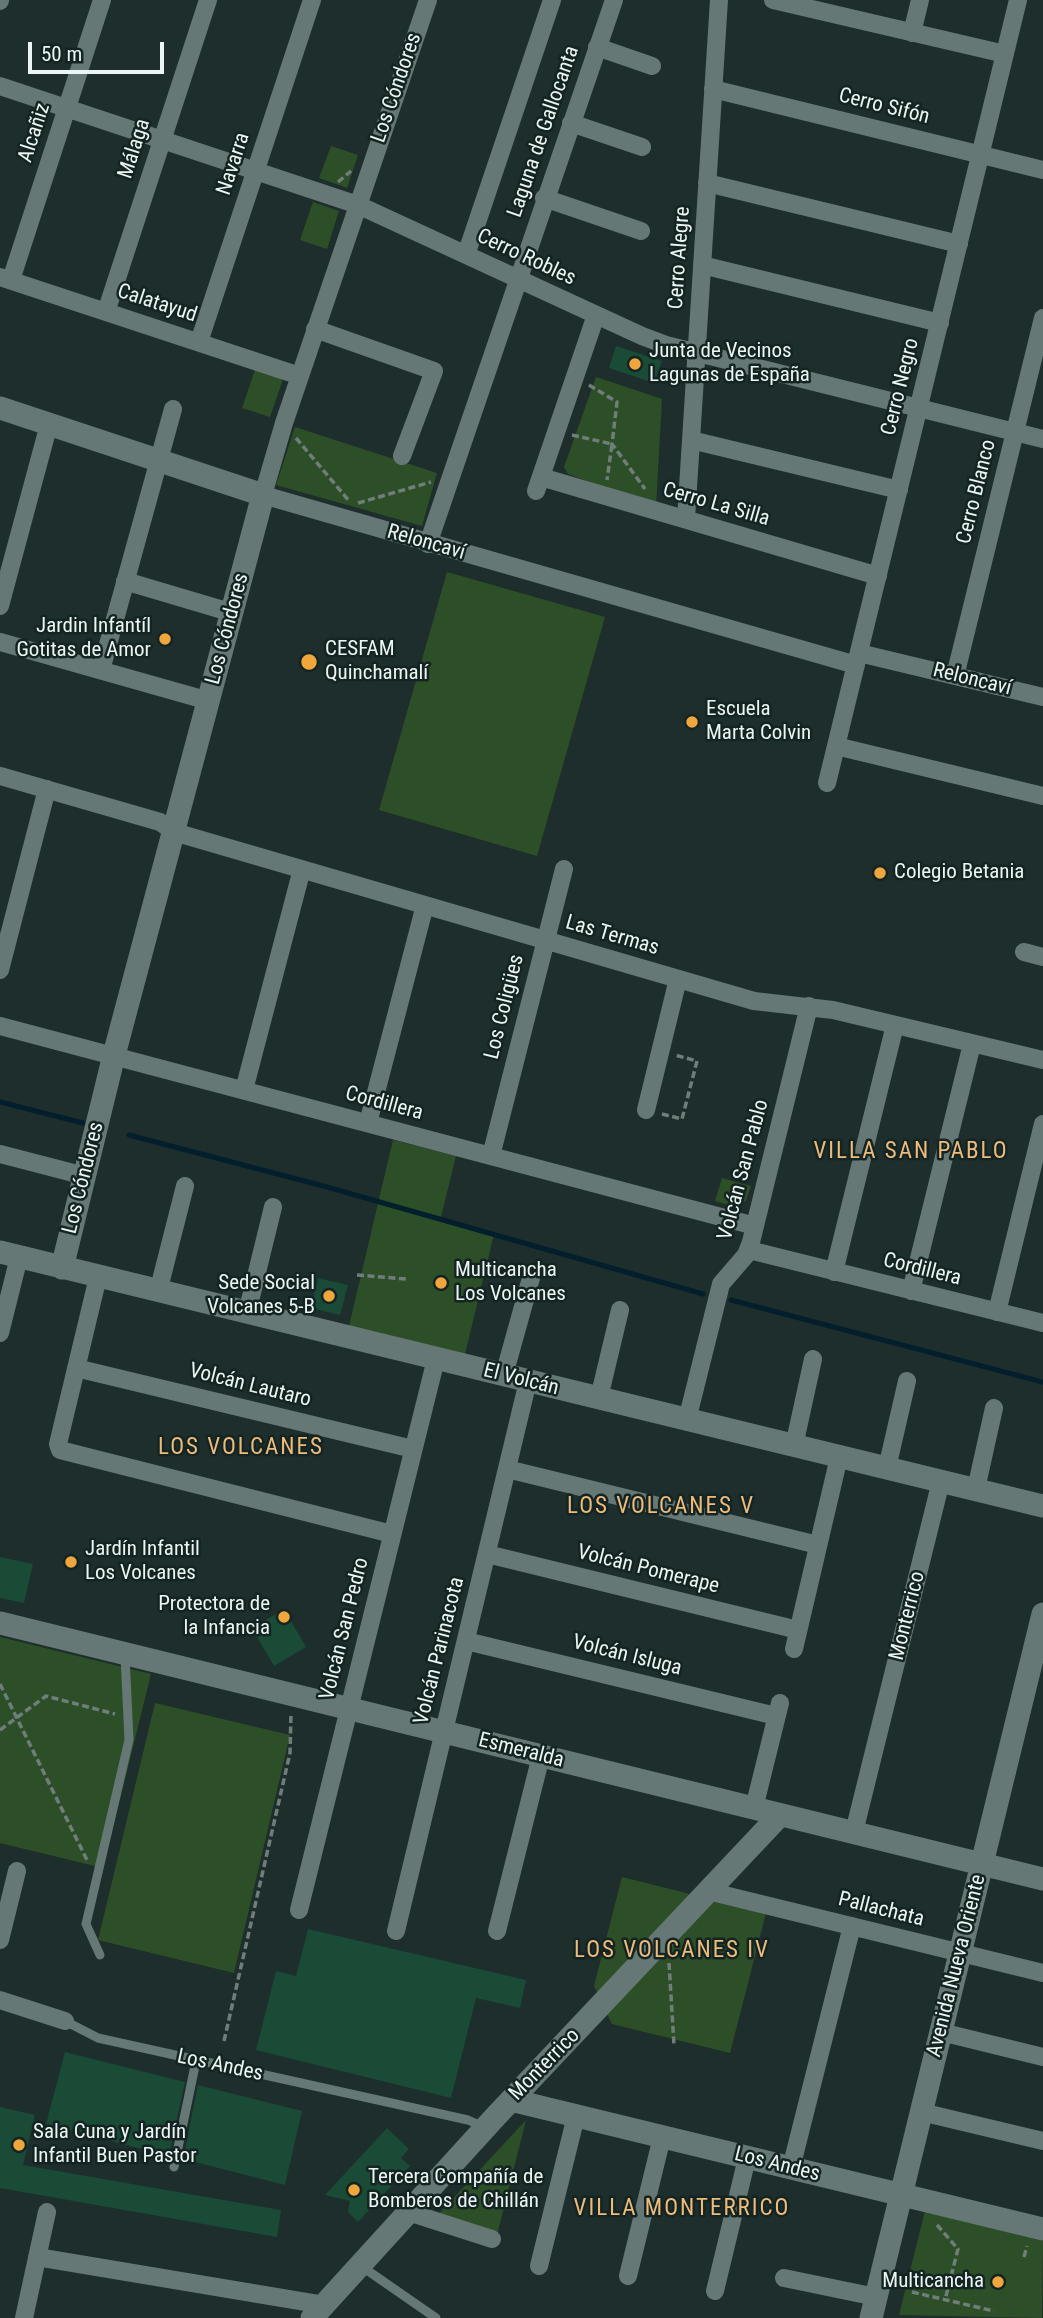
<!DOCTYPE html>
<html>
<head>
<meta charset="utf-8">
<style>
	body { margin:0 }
	#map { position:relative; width:1043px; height:2318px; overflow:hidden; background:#1e2e2c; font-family:"Roboto Condensed",sans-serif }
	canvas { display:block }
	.scale { position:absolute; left:28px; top:42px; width:136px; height:32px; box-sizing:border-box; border:4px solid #ebf5f3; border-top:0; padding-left:9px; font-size:21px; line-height:24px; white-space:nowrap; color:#ebf5f3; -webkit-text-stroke:5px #142422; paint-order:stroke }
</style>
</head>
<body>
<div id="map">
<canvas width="1043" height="2318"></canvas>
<div class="scale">50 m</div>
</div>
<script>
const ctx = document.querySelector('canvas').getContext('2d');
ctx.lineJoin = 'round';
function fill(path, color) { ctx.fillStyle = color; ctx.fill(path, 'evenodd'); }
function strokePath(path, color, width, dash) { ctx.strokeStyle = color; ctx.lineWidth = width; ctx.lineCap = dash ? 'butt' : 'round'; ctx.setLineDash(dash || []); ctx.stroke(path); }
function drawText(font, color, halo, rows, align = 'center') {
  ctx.font = font + ' "Roboto Condensed",sans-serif'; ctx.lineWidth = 5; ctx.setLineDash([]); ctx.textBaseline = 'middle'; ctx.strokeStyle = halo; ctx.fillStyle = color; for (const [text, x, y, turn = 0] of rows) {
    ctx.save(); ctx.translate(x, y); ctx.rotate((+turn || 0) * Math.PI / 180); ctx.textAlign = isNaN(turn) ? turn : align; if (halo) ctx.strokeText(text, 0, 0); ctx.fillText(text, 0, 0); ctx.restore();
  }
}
fill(new Path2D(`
	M331,146L358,155L347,188L319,178Z
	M313,202L339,211L327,249L300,240Z
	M256,367L284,376L270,417L242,408Z
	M596,377L662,399L656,507L568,474L564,467Z
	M295,427L437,473L422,526L276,485Z
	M447,572L605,617L537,856L379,810Z
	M393,1140L456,1156L440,1221L494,1234L465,1354L349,1326Z
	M722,1178L751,1186L746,1201L731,1206L715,1201Z
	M0,1637L151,1674L103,1868L0,1843Z
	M155,1703L290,1735L234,1973L98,1940Z
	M622,1877L766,1913L730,2053L612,2024L594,1986Z
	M526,2120L497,2235L434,2219Z
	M925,2211L1043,2241L1042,2318L899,2315Z`), '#2d4f28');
strokePath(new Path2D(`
	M0,1102L83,1123
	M129,1135L327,1187L703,1294
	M731,1300L1043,1382`), '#031e2c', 5);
fill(new Path2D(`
	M616,346L662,361L654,383L609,368Z
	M318,1278L348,1285L340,1315L311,1308Z
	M0,1557L33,1564L24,1603L0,1598Z
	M284,1609L306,1647L274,1666L252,1628Z
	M308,1929L526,1980L520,2008L476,1998L451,2098L256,2050L276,1971L296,1976Z
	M65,2052L185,2082L169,2156L46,2124Z
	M198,2085L302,2111L285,2185L183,2159Z
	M0,2107L35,2115L23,2165L281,2210L277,2237L0,2188Z
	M387,2128L409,2149L401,2158L410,2166L358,2222L348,2212L350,2201L325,2195Z`), '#194b37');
strokePath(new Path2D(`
	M338,182L351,171
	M589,385L617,402L612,444L645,489
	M572,435L612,444L607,480
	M296,438L350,502
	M358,503L431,482
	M662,1114L682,1119L697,1061L675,1055
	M357,1275L406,1279
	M0,1684L87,1860
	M0,1730L46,1696L115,1714
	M669,1963L674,2045
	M224,2041L290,1753L291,1714
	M937,2225L958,2249L945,2300
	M1024,2257L1027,2246
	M912,2292L994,2311`), '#6f7d7b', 3.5, [7, 3.5]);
strokePath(new Path2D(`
	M100,1955L86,1924L129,1740L125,1656
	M65,2021L98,2038L468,2120L484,2127
	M174,2167L196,2061
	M361,2266L436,2318`), '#667876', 9);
strokePath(new Path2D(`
	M428,0L284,423L263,495L856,665
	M773,0L1005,54
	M0,1V0
	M912,33L920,0
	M597,47L652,66
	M0,86L358,205L642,336L666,345L1043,439
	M713,89L1043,170
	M571,123L642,147
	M707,183L959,244
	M544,198L641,231
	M466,255L552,0
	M702,265L940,323
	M0,277L300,376
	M11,280L102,0
	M106,312L208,0
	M315,329L434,371L402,456
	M199,342L312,0
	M691,440L899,490
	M541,477L878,576
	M536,491L596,315
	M686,519L719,0
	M428,544L614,0
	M125,581L233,613
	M0,606L49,424
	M0,642L209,701
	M859,653L1043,697
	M101,670L173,409
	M955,676L1043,318
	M836,746L1043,796
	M0,776L160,822L174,832L754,1001L833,1010L1043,1060
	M827,783L1018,0
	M1024,952L1043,957
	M0,970L47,789
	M0,1026L755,1226
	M244,1090L302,869
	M646,1110L678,979
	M368,1123L425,905
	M0,1154L85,1176
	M491,1156L564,869
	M749,1250L1043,1323
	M834,1272L895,1025
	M98,1277L58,1444L60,1450L392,1534
	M911,1291L972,1044
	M158,1292L185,1186
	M997,1312L1043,1124
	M247,1313L273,1207
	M0,1333L19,1257
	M76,1368L413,1449
	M504,1375L531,1278
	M599,1398L620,1310
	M687,1420L721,1284L746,1255L751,1242L809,1006
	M794,1446L813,1359
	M887,1468L907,1381
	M507,1469L818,1545
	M976,1489L994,1408
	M487,1554L798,1630
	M466,1641L776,1716
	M794,1649L839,1457
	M754,1808L780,1703
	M854,1832L941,1481
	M708,1891L1043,1973
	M299,1910L436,1359
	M396,1931L528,1381
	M497,1931L541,1756
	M0,1940L17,1871
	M0,2000L65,2021
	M941,2032L1043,2057
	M921,2112L1043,2141
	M791,2168L852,1926
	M408,2212L492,2239
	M37,2257L324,2305
	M539,2266L576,2116
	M628,2276L662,2137
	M784,2278L876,2297
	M715,2291L747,2158
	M24,2318L47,2212`), '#667876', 18);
strokePath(new Path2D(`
	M0,408L263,495L114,1055L62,1268
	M0,1252L1043,1506
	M0,1623L1043,1879
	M511,2100L1043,2229
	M312,2318L496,2116L780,1815
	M871,2318L1043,1614`), '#667876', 23);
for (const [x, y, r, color] of [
	[635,364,7,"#efa73d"],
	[165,639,7,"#efa73d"],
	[309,662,9,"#efa73d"],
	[692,722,7,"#efa73d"],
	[880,873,7,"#efa73d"],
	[441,1283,7,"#efa73d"],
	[329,1296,7,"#efa73d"],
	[71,1562,7,"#efa73d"],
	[284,1617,7,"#efa73d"],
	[19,2145,7,"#efa73d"],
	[354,2190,7,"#efa73d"],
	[998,2282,7,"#efa73d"]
]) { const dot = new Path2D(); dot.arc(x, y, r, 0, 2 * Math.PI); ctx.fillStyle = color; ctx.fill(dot); strokePath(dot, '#142422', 2.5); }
drawText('21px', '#ebf5f3', '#142422', [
	["Los Cóndores",397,88,-71],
	["Cerro Sifón",884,107,14],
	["Laguna de Gallocanta",544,132,-71],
	["Alcañiz",35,133,-72],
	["Málaga",135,149,-72],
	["Navarra",234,164,-72],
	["Cerro Robles",526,258,25],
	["Cerro Alegre",680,258,-86],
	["Calatayud",157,304,18],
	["Cerro Negro",901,387,-76],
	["Cerro Blanco",977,492,-76],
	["Cerro La Silla",716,505,16],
	["Reloncaví",426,543,16],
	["Los Cóndores",228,629,-75],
	["Reloncaví",972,680,14],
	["Las Termas",612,936,16],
	["Los Coligües",505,1007,-76],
	["Cordillera",384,1104,15],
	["Volcán San Pablo",744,1170,-75],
	["Los Cóndores",84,1178,-76],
	["Cordillera",922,1270,14],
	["El Volcán",521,1380,14],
	["Volcán Lautaro",250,1386,14],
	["Volcán Pomerape",648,1570,14],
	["Monterrico",908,1616,-76],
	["Volcán San Pedro",345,1629,-76],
	["Volcán Parinacota",440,1651,-76],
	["Volcán Isluga",627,1656,14],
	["Esmeralda",521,1751,14],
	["Pallachata",881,1910,14],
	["Avenida Nueva Oriente",957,1966,-76],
	["Monterrico",545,2065,-46],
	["Los Andes",220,2066,12],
	["Los Andes",777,2165,14]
]);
drawText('21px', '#ebf5f3', '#142422', [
	["Junta de Vecinos",649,352],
	["Lagunas de España",649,376],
	["Jardin Infantíl",151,627,"right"],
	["Gotitas de Amor",151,651,"right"],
	["CESFAM",325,650],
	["Quinchamalí",325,674],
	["Escuela",706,710],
	["Marta Colvin",706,734],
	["Colegio Betania",894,873],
	["Multicancha",455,1271],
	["Los Volcanes",455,1295],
	["Sede Social",315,1284,"right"],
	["Volcanes 5-B",315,1308,"right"],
	["Jardín Infantil",85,1550],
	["Los Volcanes",85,1574],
	["Protectora de",270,1605,"right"],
	["la Infancia",270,1629,"right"],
	["Sala Cuna y Jardín",33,2133],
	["Infantil Buen Pastor",33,2157],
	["Tercera Compañía de",368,2178],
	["Bomberos de Chillán",368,2202],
	["Multicancha",984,2282,"right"]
], 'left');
ctx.letterSpacing = '2px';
drawText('23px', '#edbb7b', '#142422', [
	["VILLA SAN PABLO",911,1152],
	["LOS VOLCANES",241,1448],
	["LOS VOLCANES V",661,1507],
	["LOS VOLCANES IV",672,1951],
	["VILLA MONTERRICO",682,2209]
]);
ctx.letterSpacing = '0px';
</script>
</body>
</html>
